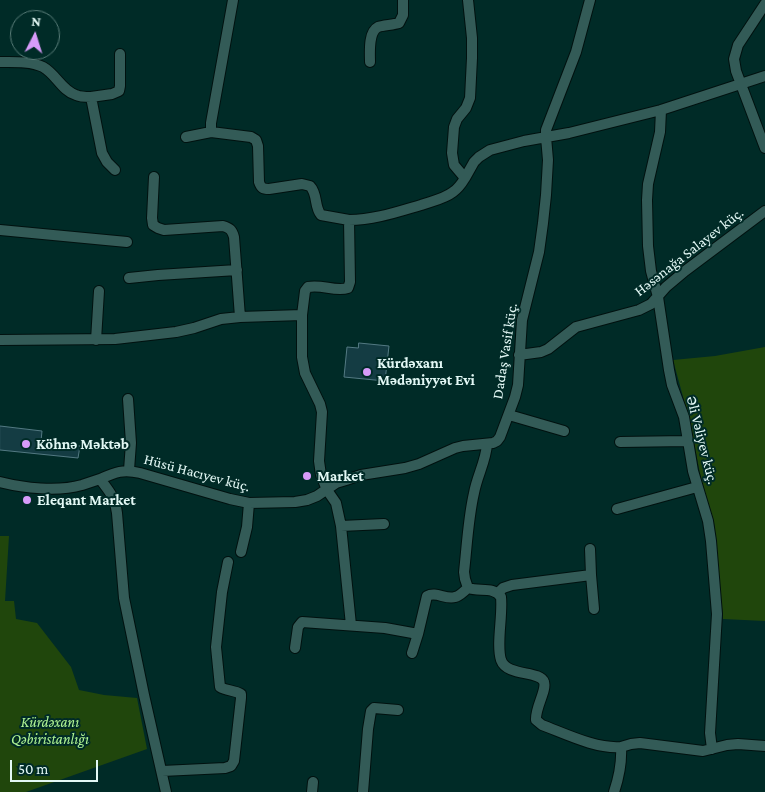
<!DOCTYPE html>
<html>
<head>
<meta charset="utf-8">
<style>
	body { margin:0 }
	#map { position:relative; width:765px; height:792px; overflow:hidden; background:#002b27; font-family:"Crimson Pro",serif }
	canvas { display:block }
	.north { position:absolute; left:10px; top:10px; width:50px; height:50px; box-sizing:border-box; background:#002b27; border:1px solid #5a7d79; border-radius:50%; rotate:5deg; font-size:14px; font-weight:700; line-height:20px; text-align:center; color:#e2f8f5 }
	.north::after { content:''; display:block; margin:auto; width:18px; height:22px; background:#d79bf9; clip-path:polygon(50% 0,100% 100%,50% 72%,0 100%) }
	.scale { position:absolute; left:10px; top:760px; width:88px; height:22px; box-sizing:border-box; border:2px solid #e2f8f5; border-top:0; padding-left:6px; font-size:15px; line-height:18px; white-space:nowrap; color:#e2f8f5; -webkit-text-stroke:4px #002b27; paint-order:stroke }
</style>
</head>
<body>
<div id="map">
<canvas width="765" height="792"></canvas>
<div class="north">N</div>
<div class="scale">50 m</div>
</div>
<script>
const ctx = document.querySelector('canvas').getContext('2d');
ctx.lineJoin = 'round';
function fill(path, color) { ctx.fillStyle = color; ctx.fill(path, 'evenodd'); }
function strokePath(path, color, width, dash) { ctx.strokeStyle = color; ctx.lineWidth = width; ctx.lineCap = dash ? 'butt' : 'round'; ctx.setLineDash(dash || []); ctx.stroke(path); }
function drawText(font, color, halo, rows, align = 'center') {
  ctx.font = font + ' "Crimson Pro",serif'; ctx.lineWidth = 4; ctx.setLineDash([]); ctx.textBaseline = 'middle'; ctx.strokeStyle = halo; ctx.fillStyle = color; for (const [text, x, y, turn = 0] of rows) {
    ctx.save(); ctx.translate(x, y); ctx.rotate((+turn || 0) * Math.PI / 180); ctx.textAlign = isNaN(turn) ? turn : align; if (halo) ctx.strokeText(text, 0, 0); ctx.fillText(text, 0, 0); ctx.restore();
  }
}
fill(new Path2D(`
	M765,347V621L723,619L714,523L702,484L690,422L673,360L715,356Z
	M0,536H9L5,601H14L16,619L37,623L71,667L79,690L104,695L137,698L147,749L26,792H0Z`), '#20460c');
const building = new Path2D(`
	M359,343L389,346L385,381L344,377L347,347L358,348Z
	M0,426L42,431L41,441L80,446L78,458L0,450Z`);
fill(building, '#143c43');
strokePath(building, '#537a83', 1);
const street = new Path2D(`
	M765,4L738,45L734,59L736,71L765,148
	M0,62C13,62 31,61 43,67C56,74 62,91 76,95C80,97 86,97 91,97L102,153L107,162L115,170
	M370,62C370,53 368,32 378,27C383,25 393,25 399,23L403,15V0
	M91,97L112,94L119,91L120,86V54
	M661,110L660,132L648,184L647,200L648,246L651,271L658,297L669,370L672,385L684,417L693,471L708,521L711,541L717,614L710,733L712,749
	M211,132L251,137L256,140L258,146L259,182C261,188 263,189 269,189L302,184L310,186C318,194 314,207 321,215L349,220
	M186,137L211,132V123L233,0
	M154,177L152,218L153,225L158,228L164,230L223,226C230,228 232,230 234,237L240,317
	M465,178L474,162L479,157L490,150L524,141L569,133L661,110L765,76
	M0,230L127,242
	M129,278L158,275L237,270
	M0,340L115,339L176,332L194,328L221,319L240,317L302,315
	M96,340L99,291
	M519,355L541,352L548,349L576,327L639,310L651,304L666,287L685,271L765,211
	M128,399L131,443L129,470
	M509,415L564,431
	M620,442L687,441
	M487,444C486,461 477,476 474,493C468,519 467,546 464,572L465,579L468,588C480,592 493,586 501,597C503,616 496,644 501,660C507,677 540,670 544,682C547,690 535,708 536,720L542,725C566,734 596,749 621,747C622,763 619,777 614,792
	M100,479C116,472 123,469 140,473L230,499L249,503L295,502L307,500L317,496L336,483L346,480L361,475L405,468L419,464L455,448L463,446L493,443L497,441L500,437L515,397L518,385L522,320L539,252L543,223L546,195L548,160L546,137V130L576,52L590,0
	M0,482C24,488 57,492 82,485C88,483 94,481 100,479C109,491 115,497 117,513L124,598L144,695L166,792
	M617,509L697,487
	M341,526L384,524
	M590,549L591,575L594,609
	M241,552L247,527L249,503
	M498,593L503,588L512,585L591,575
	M351,625L341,526L336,503L327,490L321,475L319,461L322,412L320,404L305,373L302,357V315L305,291L308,287C322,284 335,292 348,288L350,282L349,220C374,220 397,212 421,205C432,201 444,199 453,192C459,188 462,183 465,178L454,165L452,153L454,127L457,119L466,108L470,98L472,58V38L468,0
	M295,648L298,627L302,622L385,628L418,634L427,596C436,591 446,600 455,597C460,596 464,591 468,588
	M412,653L418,634
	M621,747L631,744L640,743L703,751L727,745L738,744L765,746
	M162,771L225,768L231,766L234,761L241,698V694C234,690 227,691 220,687L216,647L222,592L228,562
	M312,792L313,782
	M363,792L368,729L371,711L374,708L398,710`);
strokePath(street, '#00110f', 12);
strokePath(street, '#335b57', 10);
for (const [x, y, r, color] of [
	[367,372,5,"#d79bf9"],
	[26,444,5,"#d79bf9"],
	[307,476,5,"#d79bf9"],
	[27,500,5,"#d79bf9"]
]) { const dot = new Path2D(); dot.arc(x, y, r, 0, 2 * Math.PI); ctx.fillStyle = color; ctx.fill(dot); strokePath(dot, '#002b27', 2); }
drawText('15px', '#e2f8f5', '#002b27', [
	["Həsənağa Salayev küç.",689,252,-38],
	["Dadaş Vasif küç.",505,351,-81],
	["Əli Vəliyev küç.",702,440,76],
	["Hüsü Hacıyev küç.",197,473,15]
]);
drawText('bold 15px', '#e2f8f5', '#002b27', [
	["Kürdəxanı",377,363],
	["Mədəniyyət Evi",377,380],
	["Köhnə Məktəb",36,444],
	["Market",317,476],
	["Eleqant Market",37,500]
], 'left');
drawText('italic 15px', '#aff493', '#002b27', [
	["Kürdəxanı",50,722],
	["Qəbiristanlığı",50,739]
]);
</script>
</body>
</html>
